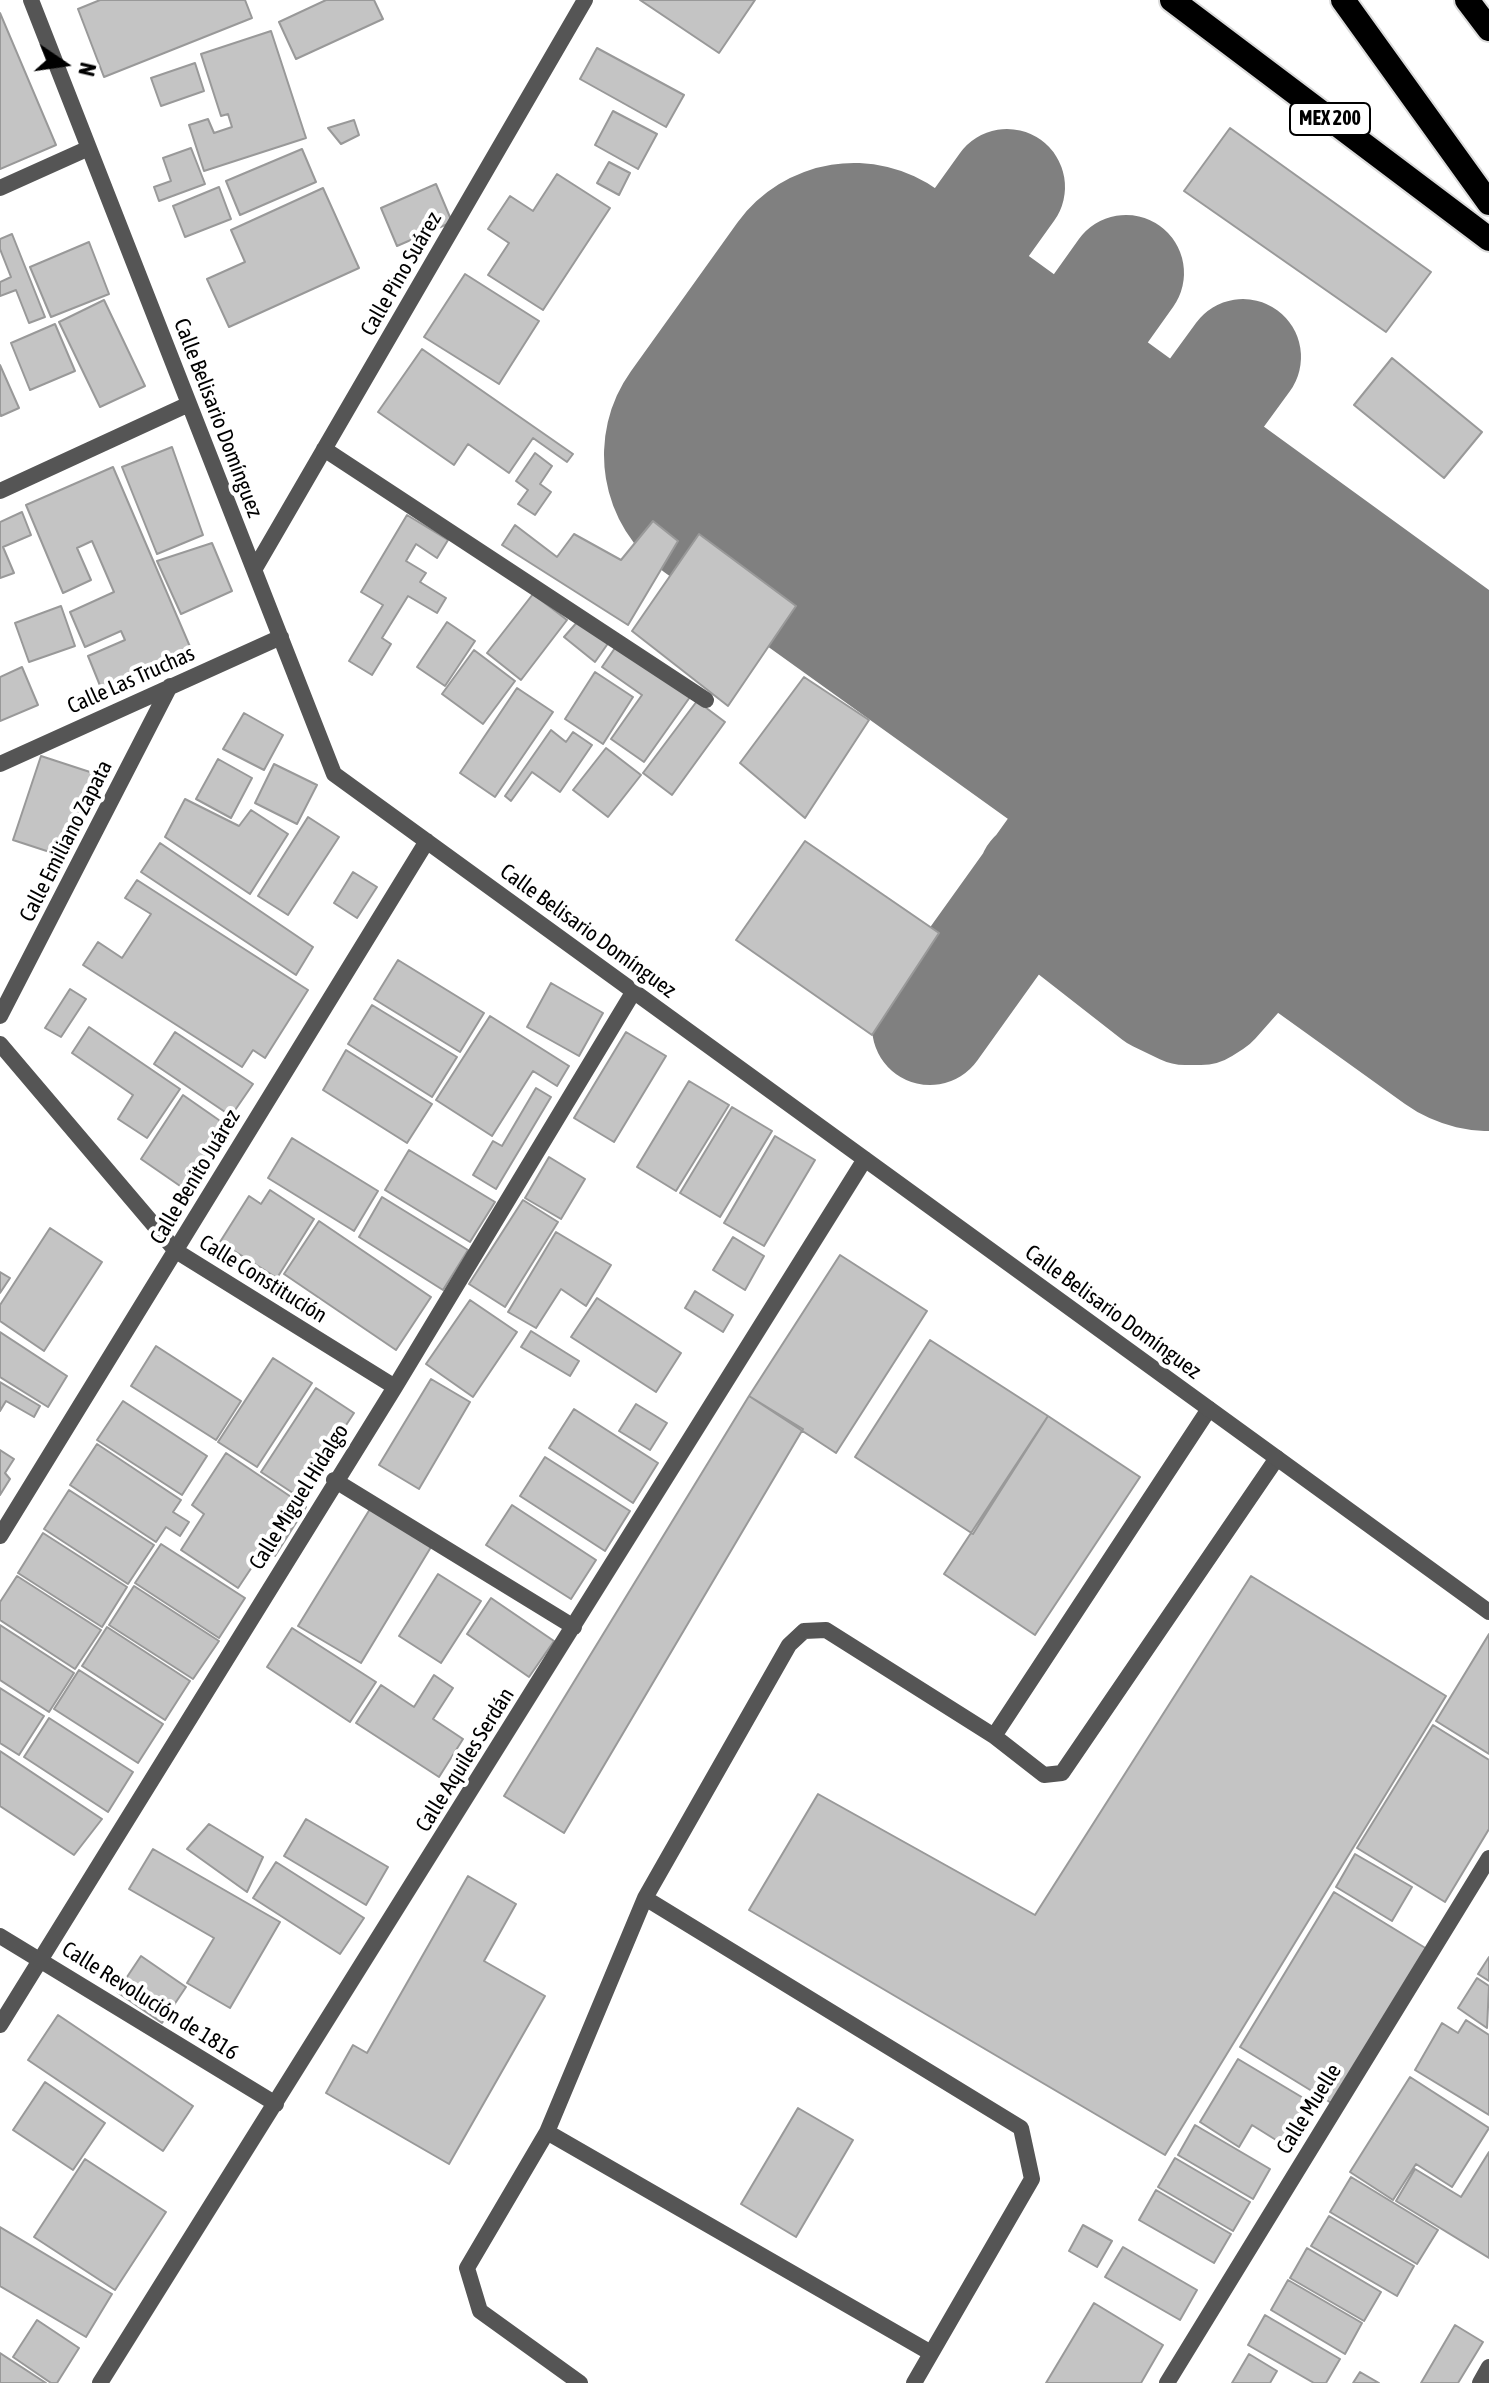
<!DOCTYPE html>
<html>
<head>
<meta charset="utf-8">
<style>
	body { margin:0 }
	#map { position:relative; width:1489px; height:2383px; overflow:hidden; background:#fff; font-family:"Asap Condensed",sans-serif }
	canvas { display:block }
	.north { position:absolute; left:24px; top:24px; width:80px; height:80px; -webkit-text-stroke:6px #fff; paint-order:stroke; rotate:103deg; font-size:22px; font-weight:700; line-height:32px; text-align:center; color:#000 }
	.north::after { content:''; display:block; margin:auto; width:28px; height:36px; background:#000; clip-path:polygon(50% 0,100% 100%,50% 72%,0 100%) }
</style>
</head>
<body>
<div id="map">
<canvas width="1489" height="2383"></canvas>
<div class="north">N</div>
</div>
<script>
const ctx = document.querySelector('canvas').getContext('2d');
ctx.lineJoin = 'round';
function strokePath(path, color, width, dash) { ctx.strokeStyle = color; ctx.lineWidth = width; ctx.lineCap = dash ? 'butt' : 'round'; ctx.setLineDash(dash || []); ctx.stroke(path); }
function fill(path, color) { ctx.fillStyle = color; ctx.fill(path, 'evenodd'); }
function drawText(font, color, halo, rows, align = 'center') {
  ctx.font = font + ' "Asap Condensed",sans-serif'; ctx.lineWidth = 8; ctx.setLineDash([]); ctx.textBaseline = 'middle'; ctx.strokeStyle = halo; ctx.fillStyle = color; for (const [text, x, y, turn = 0] of rows) {
    ctx.save(); ctx.translate(x, y); ctx.rotate((+turn || 0) * Math.PI / 180); ctx.textAlign = isNaN(turn) ? turn : align; if (halo) ctx.strokeText(text, 0, 0); ctx.fillText(text, 0, 0); ctx.restore();
  }
}
strokePath(new Path2D(`
	M915,471C876,429 873,389 898,339L1007,187
	M1034,556C989,514 991,479 1017,426L1126,273
	M1166,649C1083,579 1119,529 1170,457C1194,424 1219,390 1243,357
	M1036,877L1041,899L1053,912L1158,994L1185,1007H1201L1212,1000L1251,956
	M930,1027L1147,724C1178,702 1203,691 1242,698`), '#808080', 116);
strokePath(new Path2D(`
	M1489,768L854,307L748,455L1489,987`), '#808080', 288);
const building = new Path2D(`
	M100,0H245L252,18L104,77L78,9Z
	M326,0H374L383,19L296,59L279,22Z
	M640,0H755L719,53Z
	M0,13L56,145L0,169Z
	M271,31L306,138L204,171L189,125L208,119L214,133L232,127L228,114L221,116L201,54Z
	M597,48L684,95L666,127L580,79Z
	M195,63L204,91L161,106L151,78Z
	M613,111L657,134L638,169L595,145Z
	M354,120L359,135L341,144L328,128Z
	M1230,128L1431,272L1386,332L1184,191Z
	M191,148L205,184L159,201L154,187L171,181L163,158Z
	M302,149L316,182L240,215L226,181Z
	M609,162L630,173L619,195L597,183Z
	M557,174L610,208L543,310L488,275L509,243L488,229L510,196L533,211Z
	M436,184L452,222L397,246L381,208Z
	M219,187L231,219L185,237L173,206Z
	M323,188L359,268L229,327L207,279L245,262L231,230Z
	M12,234L45,317L29,323L16,290L0,296V282L11,277L0,249V239Z
	M89,242L109,294L51,317L30,267Z
	M465,274L539,321L499,384L424,337Z
	M104,300L145,386L100,407L59,322Z
	M55,324L75,371L30,390L11,343Z
	M422,349L573,454L567,462L533,438L509,473L468,444L454,465L378,412Z
	M1392,358L1482,432L1444,478L1354,405Z
	M0,365L19,408L1,416L0,413Z
	M172,447L203,535L157,554L122,467Z
	M535,453L552,466L540,484L551,492L535,515L518,504L528,490L516,481Z
	M113,467L191,649L101,688L88,656L125,640L121,631L85,647L70,612L114,592L92,541L77,548L91,580L63,593L26,505Z
	M22,512L31,535L3,547L14,573L0,578V522Z
	M407,515L448,540L437,558L416,544L406,561L426,573L420,582L446,598L437,613L408,596L382,638L391,644L372,675L349,661L383,605L361,592Z
	M653,521L678,541L628,625L502,545L515,525L557,557L574,534L621,560Z
	M699,534L796,606L728,706L632,631Z
	M212,543L232,591L181,614L157,561Z
	M533,594L567,620L521,680L487,653Z
	M61,606L75,646L29,662L15,623Z
	M579,620L609,642L595,662L564,637Z
	M447,622L475,641L445,686L417,667Z
	M617,645L690,697L644,762L611,739L642,695L602,667Z
	M474,650L515,681L483,724L442,694Z
	M22,667L38,705L0,721V677Z
	M595,672L633,697L603,744L565,719Z
	M804,677L869,720L805,818L740,763Z
	M517,688L553,712L495,797L460,773Z
	M697,701L725,722L672,795L643,773Z
	M244,713L283,735L264,770L223,749Z
	M551,730L566,742L573,732L592,745L560,792L532,772L511,801L505,796Z
	M606,748L641,775L608,817L573,790Z
	M41,756L93,773L65,857L13,840Z
	M218,759L252,778L231,818L196,799Z
	M274,764L317,785L297,824L255,803Z
	M185,799L239,826L251,810L288,834L250,894L165,837Z
	M308,817L339,837L288,915L258,896Z
	M805,841L939,933L872,1035L736,940Z
	M160,843L313,947L296,975L141,872Z
	M353,872L377,887L357,918L334,903Z
	M137,880L308,990L265,1058L253,1050L242,1067L83,965L98,942L122,958L151,914L125,898Z
	M398,960L484,1013L460,1052L374,999Z
	M551,983L603,1013L579,1056L527,1027Z
	M70,989L86,999L61,1037L45,1028Z
	M372,1005L457,1057L432,1097L348,1044Z
	M490,1016L569,1066L557,1086L533,1071L492,1136L436,1100Z
	M89,1027L180,1089L147,1138L118,1119L133,1095L72,1053Z
	M175,1032L253,1084L231,1116L154,1064Z
	M626,1032L666,1056L614,1142L574,1118Z
	M346,1050L432,1104L407,1143L323,1090Z
	M689,1081L729,1105L676,1191L637,1167Z
	M536,1088L551,1097L496,1189L473,1175L493,1141L502,1146Z
	M183,1095L226,1125L183,1188L141,1159Z
	M732,1107L772,1131L720,1217L680,1193Z
	M775,1136L815,1160L764,1246L724,1223Z
	M292,1138L378,1191L354,1231L268,1178Z
	M409,1150L495,1202L470,1242L385,1190Z
	M549,1157L585,1179L561,1219L525,1198Z
	M270,1190L314,1219L277,1278L220,1242L249,1196L261,1204Z
	M382,1197L468,1250L443,1290L359,1237Z
	M523,1200L558,1222L505,1307L469,1284Z
	M319,1221L431,1297L396,1350L284,1274Z
	M50,1228L102,1262L44,1351L0,1321V1305Z
	M556,1232L611,1265L586,1306L561,1289L536,1328L508,1312Z
	M733,1237L764,1256L745,1290L713,1270Z
	M840,1255L927,1311L836,1453L749,1396Z
	M0,1272L10,1278L0,1293Z
	M695,1291L733,1315L723,1332L685,1308Z
	M597,1298L681,1353L656,1392L571,1337Z
	M470,1300L517,1332L473,1397L426,1364Z
	M531,1331L579,1361L570,1376L521,1347Z
	M0,1332L67,1376L48,1407L0,1377Z
	M930,1340L1048,1416L973,1534L855,1457Z
	M156,1346L241,1401L216,1440L131,1386Z
	M273,1358L312,1383L257,1467L218,1442Z
	M431,1379L470,1402L419,1489L379,1465Z
	M0,1382L40,1406L34,1417L6,1401L0,1411Z
	M316,1388L354,1413L299,1497L261,1472Z
	M749,1396L803,1429L564,1833L504,1796Z
	M123,1401L207,1456L182,1495L97,1440Z
	M636,1404L667,1423L650,1450L619,1431Z
	M574,1409L658,1463L633,1503L549,1448Z
	M1048,1416L1140,1477L1035,1635L944,1574Z
	M97,1444L181,1500L173,1512L189,1522L180,1536L166,1527L156,1542L70,1485Z
	M0,1450L14,1459L5,1473L10,1479L0,1495Z
	M226,1453L306,1507L275,1556L264,1549L238,1588L181,1550L204,1514L192,1505Z
	M545,1457L630,1511L605,1551L520,1496Z
	M69,1490L154,1545L128,1584L44,1529Z
	M512,1505L596,1560L571,1599L486,1545Z
	M370,1509L431,1547L361,1663L298,1626Z
	M43,1533L127,1587L102,1627L18,1573Z
	M161,1544L245,1598L219,1638L135,1583Z
	M438,1574L481,1601L441,1663L399,1636Z
	M17,1576L101,1630L75,1669L0,1620V1602Z
	M1251,1576L1446,1696L1165,2155L749,1910L818,1794L1035,1915Z
	M134,1586L219,1641L193,1679L109,1625Z
	M491,1598L554,1641L529,1677L467,1634Z
	M0,1625L74,1673L49,1712L0,1680Z
	M107,1627L190,1681L165,1720L82,1666Z
	M292,1628L376,1682L350,1722L267,1667Z
	M1489,1634V1754L1436,1721Z
	M79,1670L163,1724L138,1763L54,1709Z
	M434,1675L453,1688L433,1719L463,1739L439,1777L356,1723L381,1685L414,1707Z
	M0,1688L44,1716L19,1755L0,1743Z
	M49,1718L133,1772L108,1812L24,1757Z
	M1433,1725L1489,1760V1829L1445,1902L1357,1848Z
	M0,1751L102,1819L74,1855L0,1806Z
	M306,1819L388,1867L366,1905L284,1856Z
	M209,1824L263,1857L247,1892L187,1849Z
	M153,1849L280,1922L230,2008L187,1983L214,1938L129,1889Z
	M1355,1854L1412,1887L1392,1921L1336,1887Z
	M276,1862L364,1918L340,1954L253,1898Z
	M468,1876L516,1904L484,1961L545,1996L449,2164L326,2093L353,2045L367,2053Z
	M1334,1892L1427,1949L1333,2104L1240,2047Z
	M141,1956L186,1987L162,2023L117,1992Z
	M1489,1957V1981L1478,1974Z
	M1477,1978L1489,1986L1487,2028L1458,2008Z
	M58,2015L193,2106L163,2151L28,2060Z
	M1466,2020L1489,2035V2115L1415,2070L1442,2023L1458,2033Z
	M1238,2059L1310,2102L1284,2145L1252,2125L1239,2147L1200,2122Z
	M1410,2077L1489,2128L1452,2187L1416,2164L1393,2200L1350,2172Z
	M45,2082L105,2123L73,2170L13,2130Z
	M798,2108L853,2140L796,2237L741,2204Z
	M1195,2125L1270,2169L1253,2199L1178,2155Z
	M1489,2152V2258L1396,2201L1415,2169L1461,2197Z
	M1175,2158L1250,2202L1233,2231L1158,2187Z
	M85,2159L166,2212L115,2290L34,2237Z
	M1351,2177L1438,2230L1417,2264L1330,2212Z
	M1156,2190L1231,2234L1214,2263L1139,2220Z
	M1329,2216L1414,2266L1397,2296L1311,2246Z
	M1083,2225L1112,2241L1097,2267L1069,2251Z
	M0,2227L112,2294L86,2337L0,2286Z
	M1123,2247L1197,2290L1180,2320L1105,2277Z
	M1307,2248L1381,2292L1364,2321L1290,2278Z
	M1288,2280L1362,2323L1345,2354L1271,2310Z
	M1094,2303L1163,2345L1141,2383H1046Z
	M1265,2315L1340,2359L1326,2383H1314L1248,2345Z
	M37,2320L79,2348L57,2383H51L13,2357Z
	M1455,2325L1483,2342L1458,2383H1421Z
	M0,2353L46,2383H0Z
	M1249,2354L1277,2371L1270,2383H1232Z
	M1360,2372L1379,2383H1353Z`);
fill(building, '#c4c4c4');
strokePath(building, '#999', 2);
const highway = new Path2D(`
	M1172,0L1489,239
	M1343,0L1489,203
	M1467,0L1489,29`);
strokePath(highway, '#dbdbdb', 28);
strokePath(new Path2D(`
	M994,1736L1209,1409
	M645,1898L1021,2128L1032,2179L914,2383
	M547,2132L931,2353
	M580,2383L480,2311L467,2268L547,2132L645,1898L789,1645L804,1631L826,1630L994,1736L1044,1775L1062,1773L1277,1458`), '#555', 16);
strokePath(new Path2D(`
	M31,0L334,774L1489,1612
	M0,188L89,148
	M324,449L706,700
	M0,491L189,404
	M254,570L585,0
	M0,764L281,637
	M0,1016L170,686
	M0,1044L176,1251L395,1387
	M334,1480L574,1627
	M0,1536L427,841
	M0,1936L276,2104
	M0,2025L395,1387L634,991
	M100,2383L865,1159
	M1167,2383L1489,1858
	M1480,2383L1489,2367`), '#555', 16);
strokePath(highway, '#000', 24);
for (const [x, y, w] of [
	[1330,119,80]
]) { const box = new Path2D(); box.roundRect(x - w / 2, y - 16, w, 32, 6); ctx.fillStyle = '#fff'; ctx.fill(box); strokePath(box, '#000', 2); }
drawText('bold 20px', '#000', null, [
	["MEX 200",1330,119]
]);
drawText('22px', '#000', '#fff', [
	["Calle Pino Suárez",401,274,-60],
	["Calle Belisario Domínguez",218,418,69],
	["Calle Las Truchas",131,680,-24],
	["Calle Emiliano Zapata",66,841,-63],
	["Calle Belisario Domínguez",588,931,36],
	["Calle Benito Juárez",195,1177,-59],
	["Calle Constitución",263,1279,32],
	["Calle Belisario Domínguez",1113,1312,36],
	["Calle Miguel Hidalgo",299,1497,-58],
	["Calle Aquiles Serdán",465,1760,-58],
	["Calle Revolución de 1816",150,2001,32],
	["Calle Muelle",1309,2109,-58]
]);
</script>
</body>
</html>
